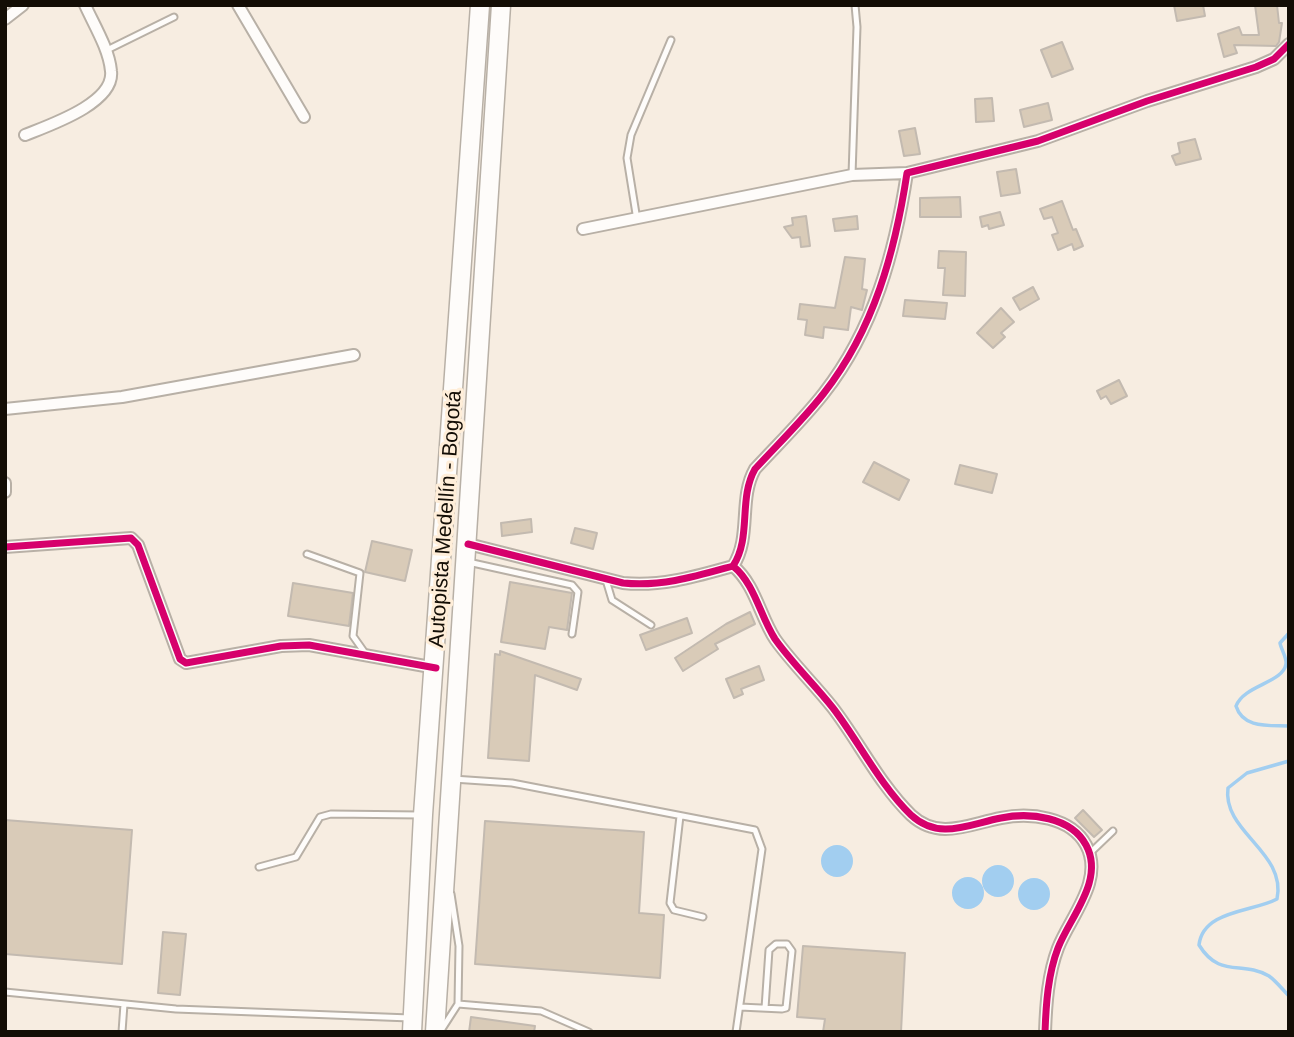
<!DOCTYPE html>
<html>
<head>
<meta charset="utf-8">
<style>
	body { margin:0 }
	#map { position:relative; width:1294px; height:1037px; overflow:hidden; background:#f7ede1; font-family:Arial,sans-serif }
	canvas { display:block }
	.frame { position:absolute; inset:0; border:7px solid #130d05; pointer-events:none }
</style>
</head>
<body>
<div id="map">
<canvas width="1294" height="1037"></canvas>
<div class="frame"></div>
</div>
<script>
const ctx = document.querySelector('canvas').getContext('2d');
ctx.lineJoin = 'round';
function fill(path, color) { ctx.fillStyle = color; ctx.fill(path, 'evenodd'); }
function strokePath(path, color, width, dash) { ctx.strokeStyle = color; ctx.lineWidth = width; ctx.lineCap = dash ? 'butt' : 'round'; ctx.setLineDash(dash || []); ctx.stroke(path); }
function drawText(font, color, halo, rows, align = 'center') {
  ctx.font = font + ' Arial,sans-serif'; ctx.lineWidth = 6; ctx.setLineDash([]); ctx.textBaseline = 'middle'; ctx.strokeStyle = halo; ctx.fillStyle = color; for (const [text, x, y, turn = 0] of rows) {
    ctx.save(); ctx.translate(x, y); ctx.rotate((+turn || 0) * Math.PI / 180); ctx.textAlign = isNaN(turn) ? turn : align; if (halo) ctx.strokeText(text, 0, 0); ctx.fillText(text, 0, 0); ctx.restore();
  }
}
fill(new Path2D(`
	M821 861a16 16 0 1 1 32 0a16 16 0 1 1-32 0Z
	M982 881a16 16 0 1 1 32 0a16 16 0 1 1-32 0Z
	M952 893a16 16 0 1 1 32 0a16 16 0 1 1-32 0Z
	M1018 894a16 16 0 1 1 32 0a16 16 0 1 1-32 0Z`), '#a2cef0');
strokePath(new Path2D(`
	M1289,633L1280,643C1281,649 1287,658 1286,664C1283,683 1244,685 1236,706C1243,729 1270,725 1289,726
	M1289,761L1247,773L1228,788C1222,832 1287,852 1277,899C1253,912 1203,910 1199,945C1220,979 1242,960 1269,976C1276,981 1283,990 1289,996`), '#a2cef0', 3.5);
const building = new Path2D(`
	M1174,5H1203L1205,16L1177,21Z
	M1255,5H1277L1279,23H1282L1279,42L1276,46L1234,45L1237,53L1224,57L1218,34L1239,27L1242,35H1259Z
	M1062,42L1073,69L1052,77L1041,50Z
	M992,98L994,121L976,122L975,99Z
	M1048,103L1052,120L1024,127L1020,110Z
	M915,128L920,154L904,156L899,131Z
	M1195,139L1201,159L1176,165L1172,156L1180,153L1178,143Z
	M1016,169L1020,193L1001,196L997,172Z
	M960,197L961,217H920V198Z
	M1062,201L1073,230L1076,229L1083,246L1074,250L1072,244L1058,250L1052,235L1058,233L1052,217L1044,219L1040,209Z
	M1000,212L1004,225L989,229L988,225L982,227L980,217Z
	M806,216L810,246L801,247L800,237L792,238L784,227L793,225L792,218Z
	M857,216L858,229L835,231L833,219Z
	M939,251L966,252L965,296L943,295L945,268H938Z
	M845,257L865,259L862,289L867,290L862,310L851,307L848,330L824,327L823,338L805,335L807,320L798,319L800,304L835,308Z
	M1033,287L1039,299L1020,310L1013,298Z
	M905,300L947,303L945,319L903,316Z
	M1001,308L1014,322L1001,333L1005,337L993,348L977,333Z
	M1119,380L1127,396L1111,404L1106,396L1101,399L1097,391Z
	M874,462L909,480L899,500L863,482Z
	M960,465L997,474L992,493L955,484Z
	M531,519L532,532L502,536L501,523Z
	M575,528L597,533L593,549L571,543Z
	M372,541L412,550L405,581L365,572Z
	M510,582L572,593L567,630L549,627L545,649L501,642Z
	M293,583L353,593L349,626L288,616Z
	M750,612L755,624L715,644L718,649L683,671L675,658L726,624Z
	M687,618L692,633L646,650L640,635Z
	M500,651L581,679L577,690L535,675L529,761L488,758L495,654L500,655Z
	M759,666L764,680L741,689L743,694L734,698L726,679Z
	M1083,810L1102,830L1094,837L1075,818Z
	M5,820L132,830L122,964L5,954Z
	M485,821L644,832L639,913L664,915L660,978L475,964Z
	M163,932L186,934L180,995L158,993Z
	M803,946L905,953L901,1032H823L825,1019L797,1017Z
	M471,1017L535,1026L534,1032H469Z`);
fill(building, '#d9cbb8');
strokePath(building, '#c3bab0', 2);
const service = new Path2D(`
	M105,51L174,17
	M852,175L857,27L855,5
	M637,220L627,158L631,135L671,40
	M307,554L360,573L353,636L365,653
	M468,562L572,585L578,592L572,634
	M606,580L612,600L651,625
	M453,779L512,783L755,830L762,849L736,1032
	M680,816L670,903L674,910L703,917
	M1089,854L1113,831
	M259,867L296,857L320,817L331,814L420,815
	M5,992L176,1009L410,1018
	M458,1004L541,1011L589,1032
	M740,1007L782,1009L786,1008L792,951L787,944H776L769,950L765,1008
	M122,1032L124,1004
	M440,1032L458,1004L459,946L451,894`);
const minor = new Path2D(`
	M238,5L304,117
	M5,19L23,5
	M25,135C50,125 115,103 111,71C109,49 94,25 85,5
	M583,229L852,175L907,173
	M5,409L122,397L354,355
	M5,483V492
	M468,544L623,583C662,587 697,576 733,566C752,537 738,499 755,469C778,444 803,420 824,393C874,329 895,252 907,173L1038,141L1147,101L1256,67L1274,59L1289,44
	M5,547L131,538L138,545L180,659L186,663L281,646L309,645L436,668
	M733,566C755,584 760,616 775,639C792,663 815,685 833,708C859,742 880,785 911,815C939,841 969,824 1001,818C1030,812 1071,817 1086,845C1105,880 1070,917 1058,948C1048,974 1046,1004 1045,1032`);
const trunk = new Path2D(`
	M412,1032L423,815L480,5
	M435,1032L501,5`);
strokePath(service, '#b8b0a6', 9);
strokePath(minor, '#b8b0a6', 14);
strokePath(trunk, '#b8b0a6', 21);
strokePath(service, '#fefcfa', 5);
strokePath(minor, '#fefcfa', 10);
strokePath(trunk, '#fefcfa', 18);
strokePath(new Path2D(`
	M468,544L623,583C662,587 697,576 733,566C752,537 738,499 755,469C778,444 803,420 824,393C874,329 895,252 907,173L1038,141L1147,101L1256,67L1274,59L1289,44
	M5,547L131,538L138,545L180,659L186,663L281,646L309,645L436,668
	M733,566C755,584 760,616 775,639C792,663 815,685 833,708C859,742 880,785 911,815C939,841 969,824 1001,818C1030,812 1071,817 1086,845C1105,880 1070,917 1058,948C1048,974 1046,1004 1045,1032`), '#d6006c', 7);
drawText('21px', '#130d05', '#ffeed9', [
	["Autopista Medellín - Bogotá",446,519,-86]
]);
</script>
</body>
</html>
